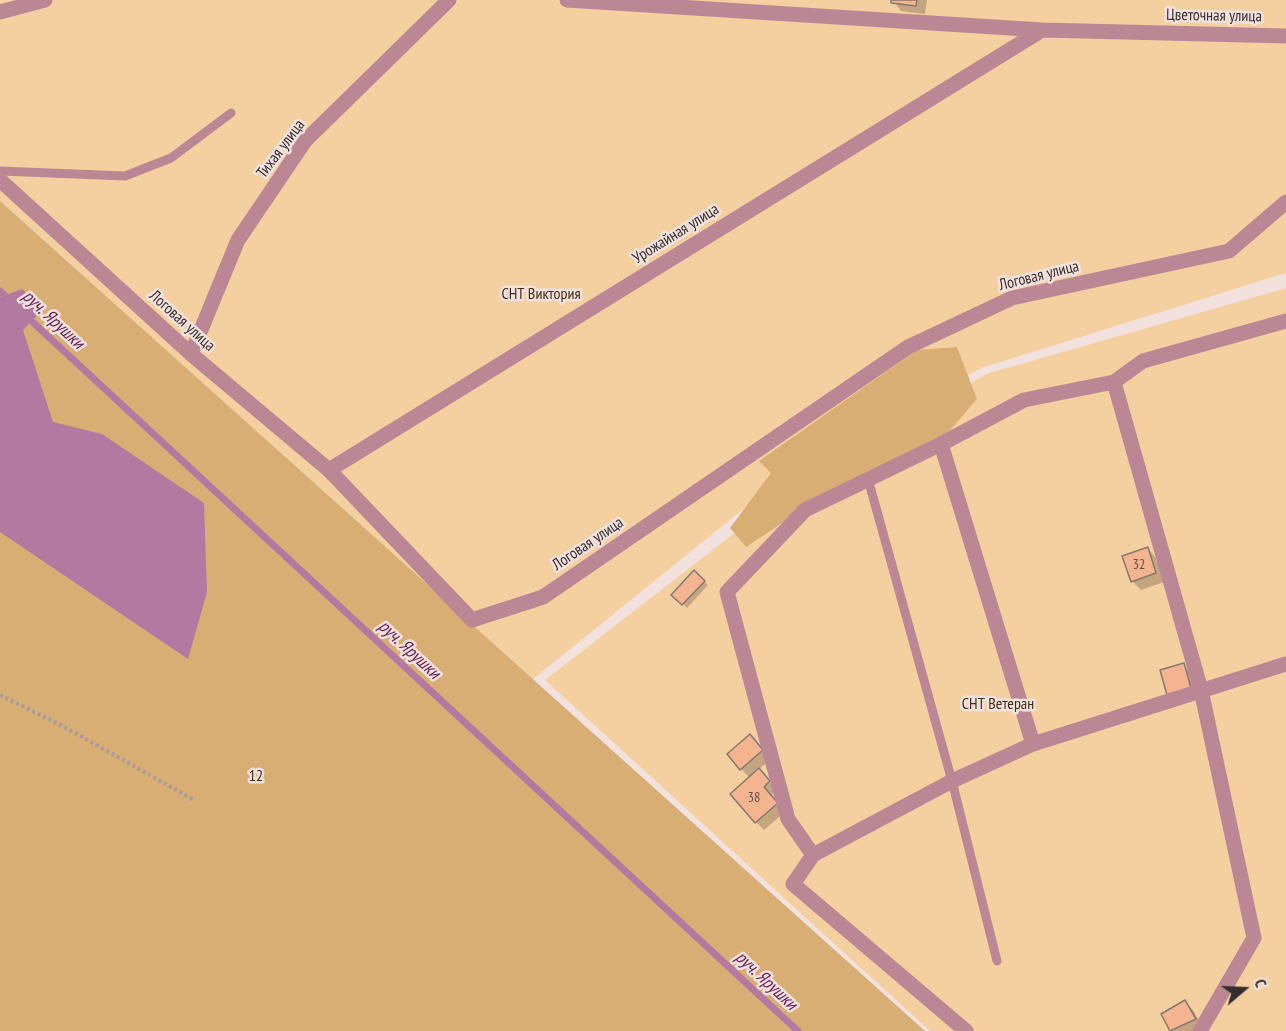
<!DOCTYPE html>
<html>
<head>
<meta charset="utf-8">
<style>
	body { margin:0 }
	#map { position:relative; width:1286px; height:1031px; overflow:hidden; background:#f3e1de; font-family:"PT Sans Narrow",sans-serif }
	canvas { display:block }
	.north { position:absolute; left:1214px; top:959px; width:60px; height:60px; -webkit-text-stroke:4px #f3e1de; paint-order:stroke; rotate:71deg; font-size:16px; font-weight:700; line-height:24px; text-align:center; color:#352e2e }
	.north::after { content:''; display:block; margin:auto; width:21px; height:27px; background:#352e2e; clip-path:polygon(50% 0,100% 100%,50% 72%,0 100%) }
</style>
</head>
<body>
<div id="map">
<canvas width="1286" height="1031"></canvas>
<div class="north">С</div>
</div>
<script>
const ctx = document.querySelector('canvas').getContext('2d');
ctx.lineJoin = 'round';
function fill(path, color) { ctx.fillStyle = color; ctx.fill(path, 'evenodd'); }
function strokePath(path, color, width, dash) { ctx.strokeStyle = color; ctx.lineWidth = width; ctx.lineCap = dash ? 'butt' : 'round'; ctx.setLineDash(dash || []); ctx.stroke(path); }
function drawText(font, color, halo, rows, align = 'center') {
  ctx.font = font + ' "PT Sans Narrow",sans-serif'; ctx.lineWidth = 5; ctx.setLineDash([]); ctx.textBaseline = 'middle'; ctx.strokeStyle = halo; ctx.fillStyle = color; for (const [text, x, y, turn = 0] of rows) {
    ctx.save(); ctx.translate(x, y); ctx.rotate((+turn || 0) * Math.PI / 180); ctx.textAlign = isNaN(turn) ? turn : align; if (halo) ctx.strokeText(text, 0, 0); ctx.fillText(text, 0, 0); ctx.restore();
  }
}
fill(new Path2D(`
	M0,0H1286V273L981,368L747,506L532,680L0,201Z
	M1286,288V1031H930L545,680L772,504L986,374Z`), '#f4d0a1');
fill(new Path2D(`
	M0,201L925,1031H0Z
	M957,347L977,399L945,436L785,521L746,547L730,528L771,473L759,461L917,350Z`), '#d9ae74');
fill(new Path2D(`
	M22,289L42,310L23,330L53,422L102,434L204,503L207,592L188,659L0,532V297Z`), '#b379a1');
fill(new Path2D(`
	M893,0H927L925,14L901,11Z
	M1148,549L1156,558L1164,582L1141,590L1132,581Z
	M694,572L708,585L687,608L673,595Z
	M1183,664L1192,673L1198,697L1161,671Z
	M749,736L770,760L758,770L777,791L771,796L785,812L764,830L756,822L750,778L741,769Z
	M1185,1002L1193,1010L1203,1028L1198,1031H1172L1163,1014Z`), '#0003');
strokePath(new Path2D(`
	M0,291L11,301
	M25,315L798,1031`), '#b379a1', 7);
const building = new Path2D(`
	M891,0H917L916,6L891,3Z
	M1148,547L1156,573L1131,582L1122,556Z
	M694,570L705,581L682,605L671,595Z
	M1184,663L1191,688L1167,695L1160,670Z
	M750,734L763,750L740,770L727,754Z
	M759,768L770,781L764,787L778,803L755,823L730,794Z
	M1185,1000L1196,1019L1170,1031L1161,1014Z`);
fill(building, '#f4b490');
strokePath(building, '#867871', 1.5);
strokePath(new Path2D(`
	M0,695L61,725L194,800`), '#a99b99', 4, [3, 3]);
strokePath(new Path2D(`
	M0,171L125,176L171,158L231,113
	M868,479L952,781L997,961`), '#bc8794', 9);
strokePath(new Path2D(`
	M567,0L1042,30L1286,36
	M0,12L45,0
	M0,180L191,354L329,470L472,620L543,597L908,347L1012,298L1229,251L1286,202
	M191,354L238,240L305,141L449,0
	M1114,382L1143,361L1286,321
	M941,444L1033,744
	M329,470L1042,30
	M813,855L788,819L727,592L805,510L941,444L1024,400L1114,382L1201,690L1254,938L1200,1031
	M966,1031L793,884L813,855L952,781L1033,744L1286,664`), '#bc8794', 15);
drawText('14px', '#655046', null, [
	["32",1139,565],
	["38",754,798]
]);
drawText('16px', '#352e2e', '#f3e1de', [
	["Цветочная улица",1214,16,1],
	["Тихая улица",281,149,-53],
	["Урожайная улица",676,234,-32],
	["Логовая улица",1039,276,-14],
	["Логовая улица",182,321,42],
	["Логовая улица",588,544,-34]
]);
drawText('16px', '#412e14', '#f3e1de', [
	["СНТ Виктория",541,294],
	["СНТ Ветеран",998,704],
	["12",256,776]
]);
drawText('italic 18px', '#651f55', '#f3e1de', [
	["руч. Ярушки",53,320,43],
	["руч. Ярушки",409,650,43],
	["руч. Ярушки",766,981,43]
]);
</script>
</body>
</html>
